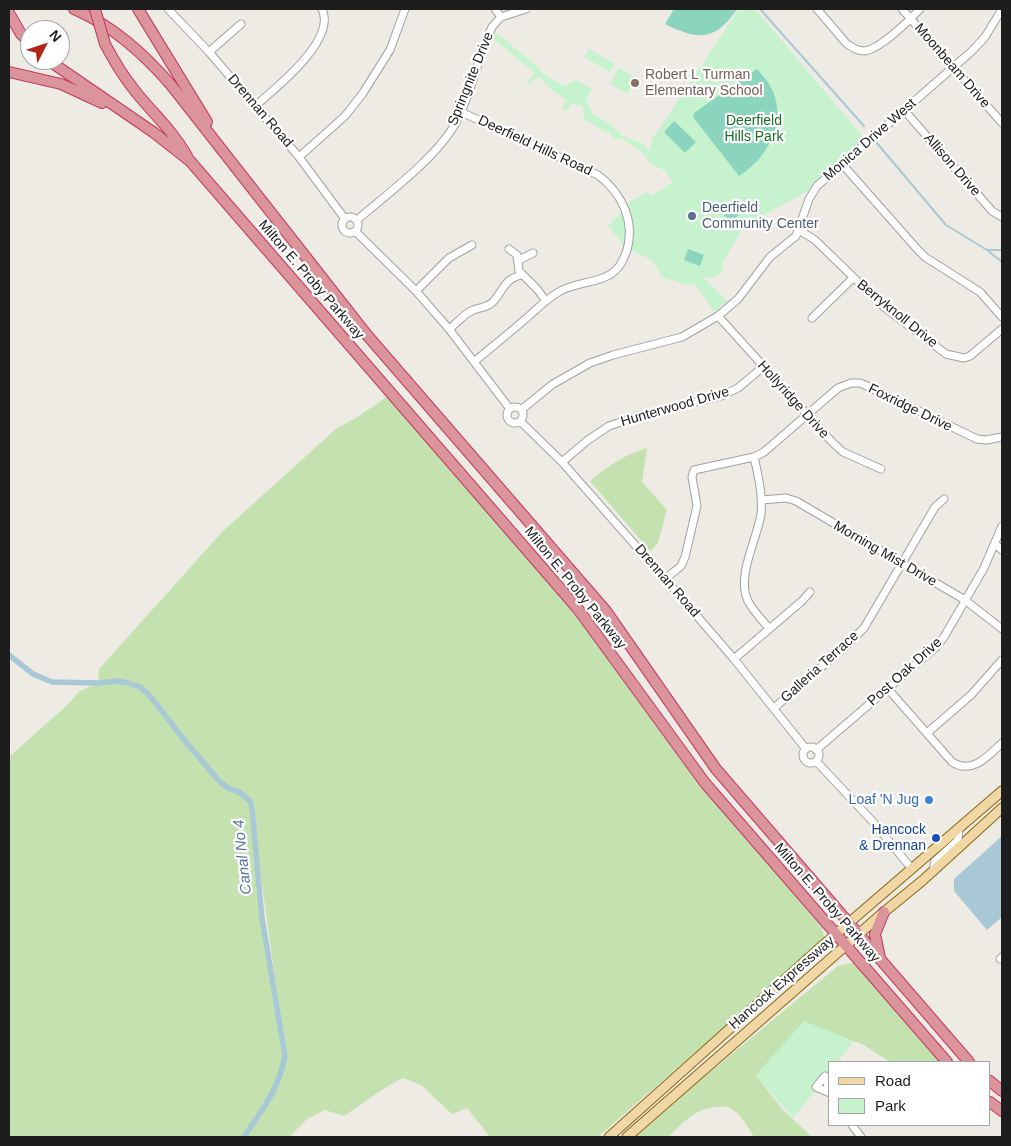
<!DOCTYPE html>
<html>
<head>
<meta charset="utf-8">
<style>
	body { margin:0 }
	#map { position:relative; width:1011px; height:1146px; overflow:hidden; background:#edebe4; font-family:Arial,sans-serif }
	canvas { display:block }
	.frame { position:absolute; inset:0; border:10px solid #1d1d1d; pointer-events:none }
	.legend { position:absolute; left:828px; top:1061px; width:162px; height:65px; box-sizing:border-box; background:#fff; border:1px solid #a5a5a5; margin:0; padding:6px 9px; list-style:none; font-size:15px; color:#1d1d1d }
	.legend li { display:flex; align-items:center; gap:10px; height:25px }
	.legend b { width:25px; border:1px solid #a5a5a5 }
	.north { position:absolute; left:20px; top:20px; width:50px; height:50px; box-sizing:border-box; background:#fff; border:1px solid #a5a5a5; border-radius:50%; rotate:49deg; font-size:14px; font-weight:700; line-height:20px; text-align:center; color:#1d1d1d }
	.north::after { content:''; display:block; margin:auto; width:18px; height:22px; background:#b42317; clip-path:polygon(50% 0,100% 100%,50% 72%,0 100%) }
</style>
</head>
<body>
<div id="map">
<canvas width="1011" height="1146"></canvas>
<div class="frame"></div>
<ul class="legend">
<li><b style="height:6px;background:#f1d6a6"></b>Road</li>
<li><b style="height:14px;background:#c6f3cd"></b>Park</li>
</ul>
<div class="north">N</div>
</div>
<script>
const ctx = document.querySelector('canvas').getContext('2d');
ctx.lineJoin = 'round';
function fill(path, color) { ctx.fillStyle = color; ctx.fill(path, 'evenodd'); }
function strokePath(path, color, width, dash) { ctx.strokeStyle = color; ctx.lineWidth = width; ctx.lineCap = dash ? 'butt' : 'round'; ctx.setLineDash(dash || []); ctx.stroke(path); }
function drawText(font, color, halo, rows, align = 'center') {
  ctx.font = font + ' Arial,sans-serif'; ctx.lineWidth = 4.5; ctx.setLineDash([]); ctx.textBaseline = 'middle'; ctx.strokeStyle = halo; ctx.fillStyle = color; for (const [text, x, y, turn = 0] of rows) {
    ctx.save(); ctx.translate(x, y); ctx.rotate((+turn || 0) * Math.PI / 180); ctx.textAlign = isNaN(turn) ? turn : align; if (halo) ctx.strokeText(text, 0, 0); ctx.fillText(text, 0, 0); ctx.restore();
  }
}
fill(new Path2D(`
	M388,396L582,620L680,758L822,928L825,939L598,1137H490L467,1108L452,1114L421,1085L403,1078C382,1088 364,1103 344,1116L325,1110L307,1119L289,1137H9V757L65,707L80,691L98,683L99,669L222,532L337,428L356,418ZM250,804L252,809L282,1032L262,918Z
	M647,448L642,482L667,510L658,543L650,551L590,481C608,466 624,455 647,448Z
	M855,962L943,1062H890L862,1044L828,1033L756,1075L782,1109L812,1137H754C748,1127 742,1116 732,1109C728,1106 722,1106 717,1107C695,1108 683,1123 668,1137H636L697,1083L815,985L838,966Z`), '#c4e2b0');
fill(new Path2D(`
	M739,9H755L865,139L815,181L808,191L757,219L742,229L721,265L724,268L723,271L716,277H703L727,301L714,312L695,284L693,283L690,286L661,277C653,254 647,260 630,249C622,243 615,234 608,226L621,213L628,203L647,192L651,196L673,182L664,170L651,164L640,150L622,139H614L610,133L605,132L584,119L583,107L571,103L566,112L562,109L566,100L549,88L539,77L528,84L526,82L535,73L495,40H491L494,33L499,35L537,66L543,74L564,86L576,80L592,89L586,102L592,113L611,125L621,135L643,144L650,152L652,139Z
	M589,49L615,64L610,72L584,57Z
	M619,68L636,78L627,94L610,84Z
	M804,1021L854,1041L837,1062H830V1072L793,1118L756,1075Z`), '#c6f3cd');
fill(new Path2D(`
	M674,9H737C715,42 698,40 665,24Z
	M757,69C761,74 766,79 769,84C790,118 769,157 739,176L693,117L694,113Z
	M674,121L696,142L685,153L664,132Z
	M736,202L744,209L732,222L724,215Z
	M688,249L704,255L700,266L684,260Z`), '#8bd4bd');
fill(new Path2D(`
	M1002,836V917L987,930L954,891V879Z`), '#a9c8d6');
strokePath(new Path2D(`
	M760,9L864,126
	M876,142L946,225L987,250L1002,262
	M987,250H1002`), '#a9c8d6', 2);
strokePath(new Path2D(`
	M9,655L33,674L52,682L98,683L117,681L128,683L140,687L150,696L185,741L220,782L228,788L239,792L250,801L252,809L262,918L285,1056C278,1091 263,1108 244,1137`), '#a9c8d6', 5.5);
const minor = new Path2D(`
	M168,9L209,52L299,157L345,219
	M495,9L501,17
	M817,9L846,43C851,47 858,51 864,51C879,50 910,20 920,9
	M902,9L1002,123
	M209,52L241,24
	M255,106C276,88 337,40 322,9
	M904,110L992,211L1002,217
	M461,112L598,175C623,194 636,223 626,253C623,261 619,269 611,274C596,284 573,282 557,293C547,299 539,307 530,315C512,331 493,346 474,362
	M299,157L345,116L363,93L390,50L405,9
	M842,164L918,250L925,257L980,292L1002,317
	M342 225a8 8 0 1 1 16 0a8 8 0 1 1-16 0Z
	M357,220C386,195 437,157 455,124C472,94 477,59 492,27L501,17L526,9
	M799,230L815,240L884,307L946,354L964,358L970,356L1002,329
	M355,231L416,291L449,329L510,409
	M509,249L517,255L519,271L537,289L546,301
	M519,260L533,253
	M416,291L449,258L472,245
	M718,316L833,443L843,452L881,469
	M812,318L853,278
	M449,329C456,324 463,315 471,311C479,307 487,308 493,302C504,290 503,280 521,275
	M507 415a8 8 0 1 1 16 0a8 8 0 1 1-16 0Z
	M521,410L553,384L590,363L613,355L682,337L718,316L738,299L770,257L796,236L809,199L817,186L972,51L985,37L1002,9
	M520,421L562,462L665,579L734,659L806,749
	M754,457C758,475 763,495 761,514C757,540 736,576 748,601C753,611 762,620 769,628
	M562,462L588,440L609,426L638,416L721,396L738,388L763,367
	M761,500L786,498L796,501L965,600L1002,629
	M995,544L1002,550
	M665,579L681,566L685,557L697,506L692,477L694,470L754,457L764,452L838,388L851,383H860L867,386L977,439L986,440L1002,437
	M734,659L802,601L810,592
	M888,689L952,762C972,775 988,756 1002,743
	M774,708L848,644L864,628L935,507L944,499
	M927,733L971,695L1002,660
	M803 755a8 8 0 1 1 16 0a8 8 0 1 1-16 0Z
	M816,750L937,646L944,637L984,568L1002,526
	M816,761L874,823L912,869
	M933,871L935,861L958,840L959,829
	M1000,959L1002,957
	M825,1076L830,1093L816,1087Z
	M852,1125L861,1137`);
const major = new Path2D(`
	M609,1137L822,946L1002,791
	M627,1137L884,912L922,881L1002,808`);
const highway = new Path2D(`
	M74,9C113,26 143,53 171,85L367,335L606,611L716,769L969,1062
	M138,9L207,122
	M9,13L21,34L30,43
	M105,44C113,59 121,73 132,87C150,111 172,129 187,156
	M48,60L153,132L190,161L578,609L705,783L947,1062
	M9,72L61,84L102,103
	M880,958L875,934L884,912
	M990,1081L1002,1091
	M990,1102L1002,1111`);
strokePath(minor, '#a1a1a1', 9);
strokePath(major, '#866811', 11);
strokePath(highway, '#c5385d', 12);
strokePath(minor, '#fff', 7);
strokePath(major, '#f1d6a6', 9);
strokePath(highway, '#dc949c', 10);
const highwayBridge = new Path2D(`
	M95,9L105,44`);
strokePath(highwayBridge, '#c5385d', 12, []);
strokePath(highwayBridge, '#dc949c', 10);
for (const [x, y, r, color] of [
	[635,83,5,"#8d6e63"],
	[692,216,5,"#5c6f8a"],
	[929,800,5,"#3f7fe0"],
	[936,838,5,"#1a4fb4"]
]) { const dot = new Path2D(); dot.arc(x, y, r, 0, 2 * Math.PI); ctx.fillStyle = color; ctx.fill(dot); strokePath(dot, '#fff', 2); }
drawText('14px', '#1d1d1d', '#fff', [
	["Moonbeam Drive",952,66,49],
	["Springnite Drive",471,79,-68],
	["Drennan Road",260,111,49],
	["Monica Drive West",870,140,-41],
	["Deerfield Hills Road",535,146,25],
	["Allison Drive",952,165,49],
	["Milton E. Proby Parkway",311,280,49],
	["Berryknoll Drive",897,314,39],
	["Hollyridge Drive",793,400,48],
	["Hunterwood Drive",675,407,-16],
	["Foxridge Drive",910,408,26],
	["Morning Mist Drive",885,554,30],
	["Drennan Road",667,581,49],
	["Milton E. Proby Parkway",575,588,51],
	["Galleria Terrace",820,667,-42],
	["Post Oak Drive",905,672,-42],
	["Milton E. Proby Parkway",827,903,49],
	["Hancock Expressway",782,983,-41]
]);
drawText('14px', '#785e54', '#fff', [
	["Robert L Turman",645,75],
	["Elementary School",645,91]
], 'left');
drawText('14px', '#186f26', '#fff', [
	["Deerfield",754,121],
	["Hills Park",754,137]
]);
drawText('14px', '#4e5e75', '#fff', [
	["Deerfield",702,208],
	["Community Center",702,224]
], 'left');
drawText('14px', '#366cbe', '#fff', [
	["Loaf 'N Jug",919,800]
], 'right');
drawText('14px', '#164399', '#fff', [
	["Hancock",926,830],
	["& Drennan",926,846]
], 'right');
drawText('italic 15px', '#5575a2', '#fff', [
	["Canal No 4",243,857,-96]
]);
</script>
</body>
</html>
